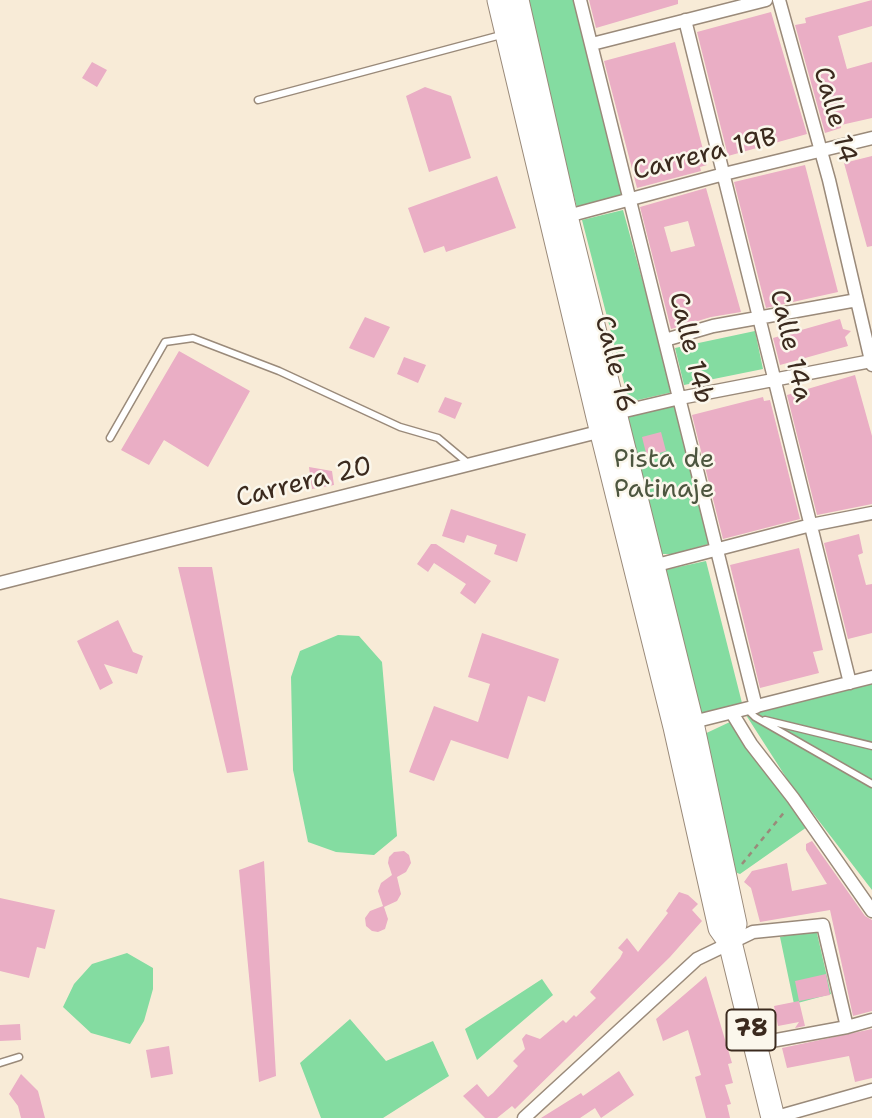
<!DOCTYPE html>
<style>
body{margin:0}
canvas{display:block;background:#f8ebd7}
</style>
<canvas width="872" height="1118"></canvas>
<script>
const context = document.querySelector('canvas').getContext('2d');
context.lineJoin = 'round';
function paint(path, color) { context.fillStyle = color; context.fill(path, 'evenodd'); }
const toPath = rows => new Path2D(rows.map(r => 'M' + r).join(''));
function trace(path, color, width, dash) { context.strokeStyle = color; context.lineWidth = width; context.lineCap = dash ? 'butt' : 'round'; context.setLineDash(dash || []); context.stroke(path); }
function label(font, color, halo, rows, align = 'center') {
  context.font = font + ' "Shantell Sans",sans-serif'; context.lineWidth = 5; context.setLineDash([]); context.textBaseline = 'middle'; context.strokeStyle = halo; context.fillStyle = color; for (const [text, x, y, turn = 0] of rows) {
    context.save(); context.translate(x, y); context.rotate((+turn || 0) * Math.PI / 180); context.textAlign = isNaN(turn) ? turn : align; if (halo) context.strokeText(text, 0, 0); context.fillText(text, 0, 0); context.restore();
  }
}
paint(toPath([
 [525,0,575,0,623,194,577,208],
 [623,210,673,392,629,402,582,220],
 [755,331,763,369,684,385,675,348],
 [679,403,712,543,673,554,652,554,619,418],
 [706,561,742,703,698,717,660,571],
 [338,635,359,636,382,662,397,836,374,855,336,852,308,842,293,770,291,677,300,651],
 [872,683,872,890,789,782,746,715],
 [732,721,749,749,807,827,740,874,729,870,698,737],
 [816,929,831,994,794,1004,780,937],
 [127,953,153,968,153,989,144,1021,130,1044,91,1033,63,1007,74,984,92,964],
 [542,979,553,995,477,1060,465,1029],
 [350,1019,386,1061,433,1041,449,1076,383,1118,321,1118,300,1063]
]), '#84dca1');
paint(toPath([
 [589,0,678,0,678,4,596,28],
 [872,0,872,26,838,36,847,69,872,62,872,118,841,125,841,128,825,133,795,25,806,23,805,18],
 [771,12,807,134,728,156,697,32],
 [675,42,707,165,700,167,701,171,637,188,604,61],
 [92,62,107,70,97,87,82,78],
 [425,87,451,96,471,158,429,172,406,96],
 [872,156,872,246,867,247,844,163],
 [805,165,838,292,766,308,734,182],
 [497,176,516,228,446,252,444,246,424,253,408,208],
 [706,188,741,312,711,317,671,329,640,207],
 [688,221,695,246,671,252,664,227],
 [365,317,390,327,374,358,349,348],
 [840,319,843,329,851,331,845,337,848,346,780,365,773,338],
 [179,351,250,391,208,467,164,440,149,465,121,450],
 [404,357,426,365,418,383,397,374],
 [855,375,872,436,872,504,817,515,787,395],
 [445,397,462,403,455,419,438,412],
 [763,397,764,401,770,400,800,519,723,539,692,415],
 [661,432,666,451,647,457,642,437],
 [309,467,332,471,334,485,312,489],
 [451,509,526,534,517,562,494,554,497,545,467,535,464,543,442,536],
 [859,534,863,553,858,555,866,585,872,584,872,633,848,639,824,543],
 [431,544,436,544,491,581,475,604,460,593,466,584,434,563,428,572,417,564],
 [799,548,823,650,813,652,819,673,760,688,730,565],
 [178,567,212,567,248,770,227,773],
 [118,620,133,652,143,656,137,674,104,664,113,683,100,690,77,641],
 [482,633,559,659,545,702,528,696,508,759,451,740,434,781,409,772,434,706,478,722,490,684,468,677],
 [812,841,865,916,872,920,872,1011,853,1016,830,910,760,922,751,888,744,882,752,871,787,863,792,891,827,884,806,850,806,844],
 [404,851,409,855,411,863,406,872,397,877,401,894,397,901,384,907,388,919,385,929,378,932,372,931,366,926,365,918,370,911,383,906,378,891,381,883,392,875,388,863,389,857,394,852],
 [264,861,276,1076,259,1082,239,870],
 [679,892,688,895,698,904,692,910,702,921,670,957,515,1109,512,1106,497,1118,485,1118,463,1096,477,1084,488,1097,493,1093,518,1066,513,1061,525,1049,522,1039,526,1034,540,1039,563,1020,566,1023,574,1015,576,1017,596,998,590,992,620,958,623,952,618,948,627,938,638,952,668,913,666,911],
 [0,898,55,910,45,949,37,947,29,978,0,971],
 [826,974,830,995,799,1001,795,981],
 [706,976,732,1063,728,1064,733,1083,725,1085,731,1104,727,1105,730,1118,706,1118,695,1077,701,1075,688,1030,663,1041,656,1019],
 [799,1001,805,1026,795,1028,799,1022,778,1026,774,1006],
 [20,1024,21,1040,0,1041,0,1025],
 [872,1029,872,1078,855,1082,849,1056,787,1068,782,1048],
 [169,1046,173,1074,151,1078,146,1050],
 [619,1071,634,1095,601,1118,595,1108,580,1118,541,1118,581,1093,583,1096],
 [21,1074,38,1091,45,1118,21,1118,18,1106,9,1094]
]), '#eaaec5');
const lane = toPath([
 [258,100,501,35],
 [110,438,165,342,193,338,279,371,400,427,438,438,469,464],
 [748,710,755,717,872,784],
 [765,720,872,746],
 [0,1063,19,1057]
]);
const street = toPath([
 [580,0,756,707],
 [779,0,829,180,872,365],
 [685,20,850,683],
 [592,44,766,0],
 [564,217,724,174,872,138],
 [665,340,713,326,857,300],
 [612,414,680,398,871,361],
 [653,566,811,525,872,513],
 [0,583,606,430],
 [732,713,751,744,793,798,872,911],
 [689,723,872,677],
 [755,1044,847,1027,872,1020],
 [524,1118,697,959,753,932,823,925,847,1027],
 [773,1118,872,1090]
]);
const highway = toPath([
 [499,0,598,417,675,727,720,928,730,942,773,1118],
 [517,0,566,216,692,723,735,924,730,942]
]);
trace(lane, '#9a8a7a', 9);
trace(street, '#9a8a7a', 15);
trace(highway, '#9a8a7a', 25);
trace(toPath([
 [742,864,786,810]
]), '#9a8a7a', 2.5, [5, 5]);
trace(lane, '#fff', 6);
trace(street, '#fff', 12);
trace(highway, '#fff', 23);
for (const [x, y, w] of [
 [751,1030,49]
]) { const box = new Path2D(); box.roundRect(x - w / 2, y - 20.5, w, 41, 5); context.fillStyle = '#fbf7ec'; context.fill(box); trace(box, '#3b2a1e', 2); }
label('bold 24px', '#3b2a1e', null, [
 ["78",751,1030]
]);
label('26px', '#3b2a1e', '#fbf7ec', [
 ["Calle 14",834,115,74],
 ["Carrera 19B",705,155,-14],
 ["Calle 14a",790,346,77],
 ["Calle 14b",690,348,76],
 ["Calle 16",614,364,76],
 ["Carrera 20",304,483,-14]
]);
label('26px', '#4d563f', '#fbf7ec', [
 ["Pista de",664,460],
 ["Patinaje",664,490]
]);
</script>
